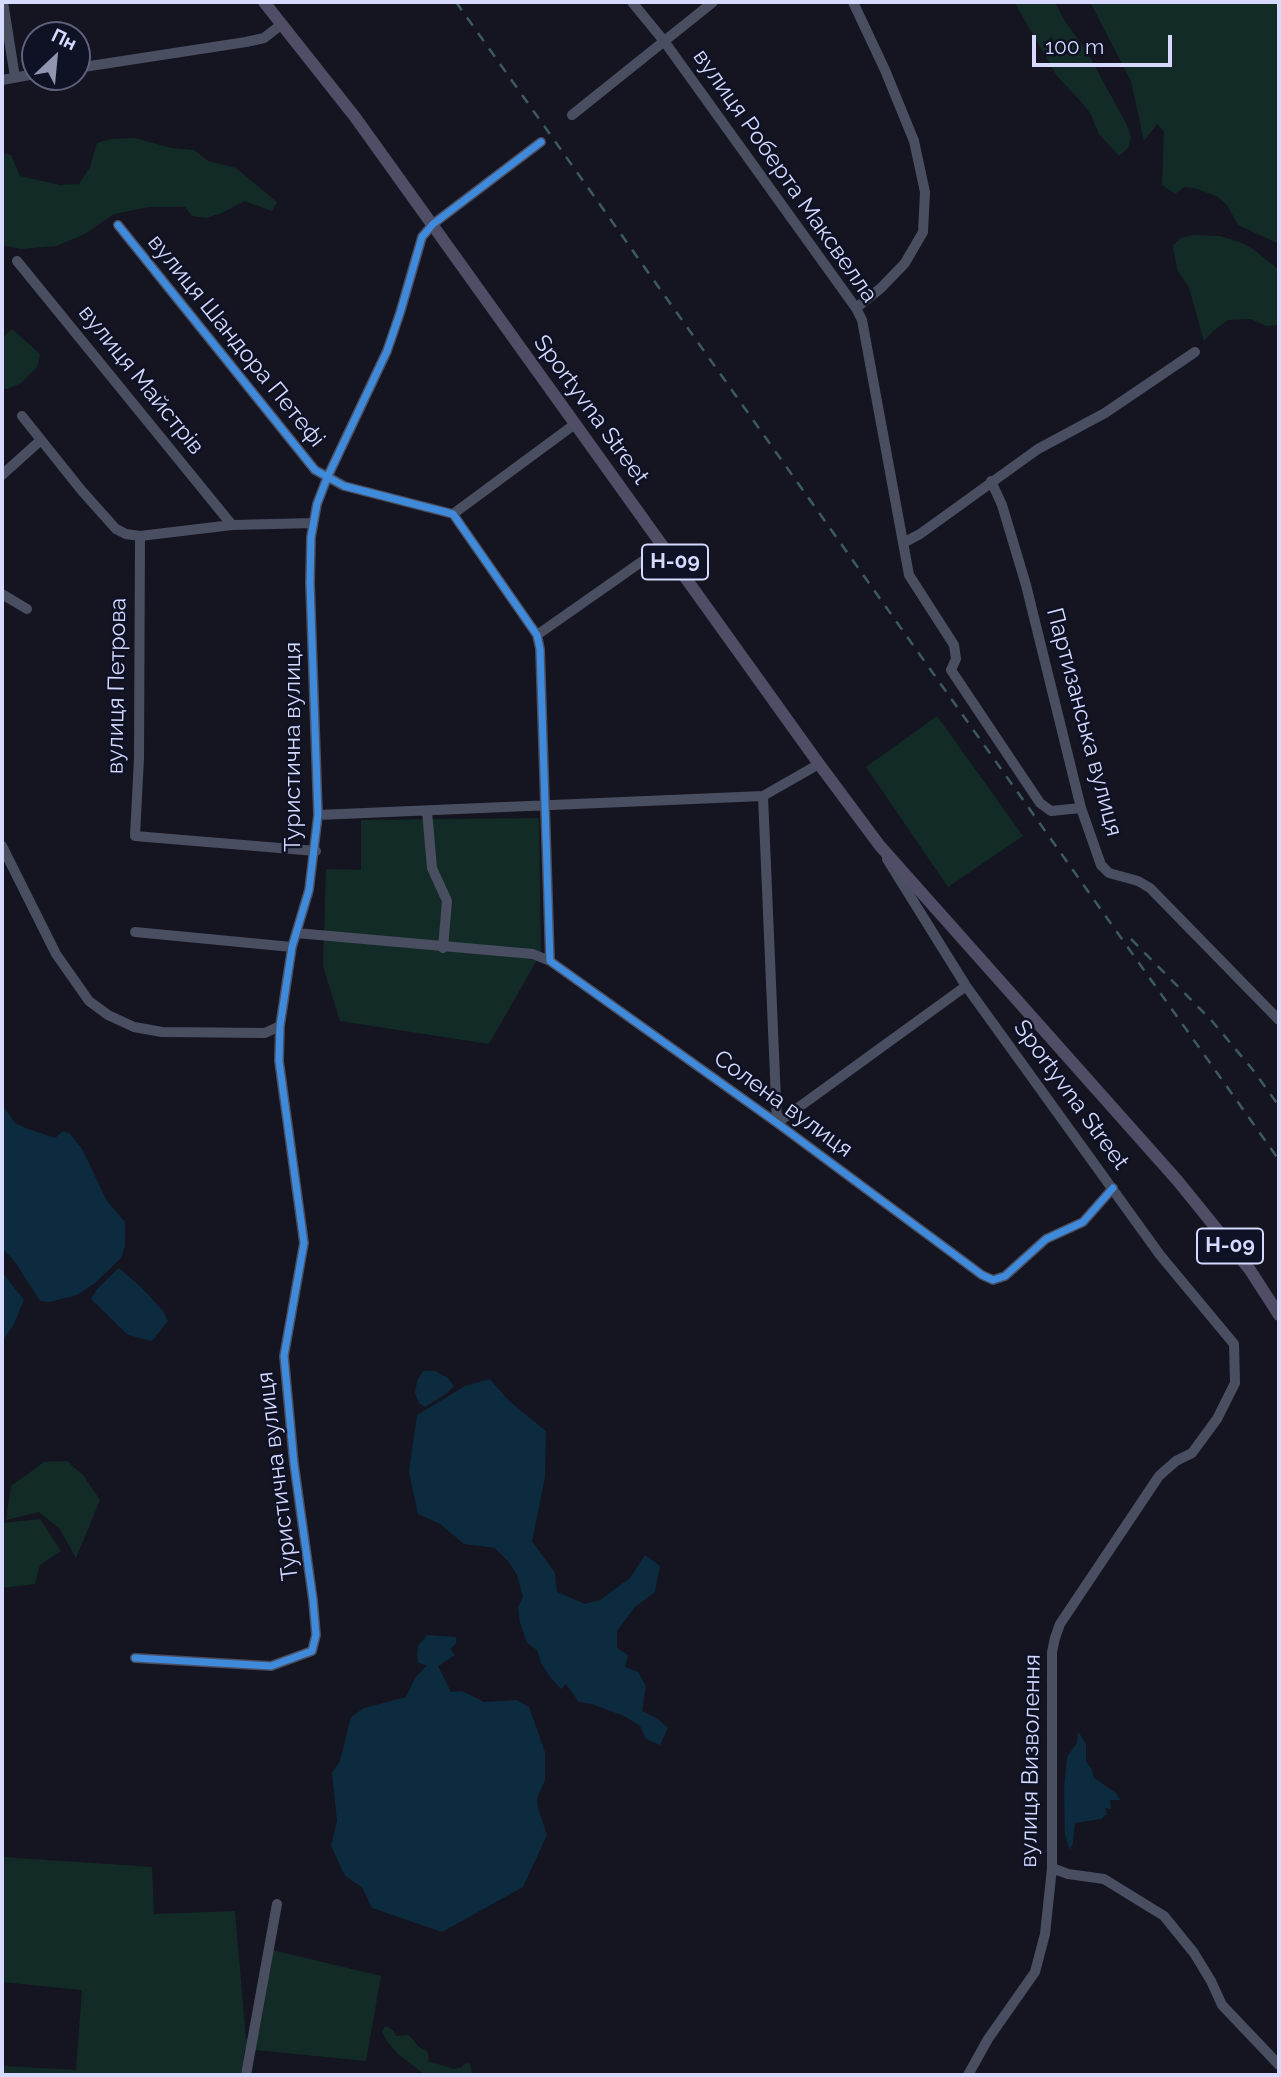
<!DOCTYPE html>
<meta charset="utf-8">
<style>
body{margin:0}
#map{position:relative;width:1281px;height:2077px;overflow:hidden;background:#141520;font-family:Raleway,sans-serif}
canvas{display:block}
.frame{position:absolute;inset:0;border:4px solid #d5dafe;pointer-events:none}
.north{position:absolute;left:21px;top:21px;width:70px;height:70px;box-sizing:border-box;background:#0f1125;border:2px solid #5e617c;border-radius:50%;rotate:26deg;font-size:19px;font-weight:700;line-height:28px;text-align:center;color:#d5dafe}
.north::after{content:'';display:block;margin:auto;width:24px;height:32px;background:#9195b0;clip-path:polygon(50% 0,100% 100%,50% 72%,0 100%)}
.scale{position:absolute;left:1032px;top:35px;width:140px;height:32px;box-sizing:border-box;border:4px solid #d5dafe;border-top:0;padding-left:9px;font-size:21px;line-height:24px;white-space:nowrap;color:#d5dafe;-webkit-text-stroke:5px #0f1125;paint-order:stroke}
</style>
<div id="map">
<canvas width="1281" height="2077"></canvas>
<div class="frame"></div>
<div class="north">Пн</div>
<div class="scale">100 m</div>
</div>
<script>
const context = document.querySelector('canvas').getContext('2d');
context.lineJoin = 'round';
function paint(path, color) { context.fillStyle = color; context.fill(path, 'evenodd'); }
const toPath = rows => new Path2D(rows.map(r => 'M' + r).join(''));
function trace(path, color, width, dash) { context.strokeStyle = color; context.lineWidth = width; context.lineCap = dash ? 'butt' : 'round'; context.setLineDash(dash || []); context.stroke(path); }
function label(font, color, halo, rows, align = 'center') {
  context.font = font + ' Raleway,sans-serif'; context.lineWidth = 5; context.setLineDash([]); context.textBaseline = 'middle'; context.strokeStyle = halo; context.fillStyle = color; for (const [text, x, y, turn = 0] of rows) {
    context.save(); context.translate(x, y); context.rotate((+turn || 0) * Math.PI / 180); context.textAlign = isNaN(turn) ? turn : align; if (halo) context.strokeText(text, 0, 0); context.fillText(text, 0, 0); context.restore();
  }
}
paint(toPath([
 [1014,2,1055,2,1064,20,1086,50,1127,125,1131,137,1128,148,1119,156,1099,134,1090,113,1083,104,1057,76],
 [1090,2,1279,2,1279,244,1238,225,1227,205,1218,197,1195,188,1185,187,1175,194,1162,185,1164,132,1157,124,1144,141,1131,81],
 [135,138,171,148,194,150,208,161,236,168,277,202,272,211,244,201,222,213,206,218,192,216,185,207,149,207,114,214,85,234,56,246,21,249,2,245,2,153,11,155,20,176,60,185,79,184,90,167,97,143,111,139],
 [1192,235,1220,236,1242,243,1253,249,1279,270,1279,325,1266,326,1251,319,1228,320,1212,332,1204,341,1189,288,1177,269,1173,246,1181,238],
 [12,329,40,354,37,367,21,383,7,389,2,388,2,338],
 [937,716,1023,836,948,887,866,767],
 [539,818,541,953,489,1044,340,1021,323,966,326,869,361,870,361,820],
 [67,1461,83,1475,100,1500,76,1558,59,1528,39,1512,6,1520,11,1486,44,1462],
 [40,1519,61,1551,40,1565,35,1584,2,1588,2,1523],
 [2,1857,152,1867,154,1914,235,1911,246,2039,256,2039,272,1950,381,1976,366,2061,245,2049,241,2075,2,2075,2,2066,76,2070,82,1990,2,1982],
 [385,2026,393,2030,396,2036,409,2035,419,2047,427,2051,429,2056,428,2061,454,2069,462,2067,466,2063,470,2064,472,2074,425,2075,397,2053,387,2041,382,2032]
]), '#132b26');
paint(toPath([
 [2,1104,15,1123,28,1129,55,1138,63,1131,70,1134,82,1149,107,1201,125,1222,125,1246,121,1258,95,1283,77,1295,50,1302,40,1301,15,1262,2,1248],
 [119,1268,142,1288,163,1311,168,1321,152,1341,128,1335,91,1299,97,1289],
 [2,1272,24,1300,14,1324,2,1342],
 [423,1371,435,1371,448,1378,454,1386,447,1393,425,1407,419,1403,415,1393,417,1381],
 [490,1379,509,1401,546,1431,545,1477,532,1541,555,1573,557,1592,585,1604,600,1600,630,1578,645,1555,660,1566,655,1592,635,1607,617,1631,617,1648,628,1655,625,1667,638,1672,646,1686,642,1711,658,1719,668,1728,660,1745,646,1739,640,1726,624,1716,592,1704,579,1702,566,1684,561,1689,551,1678,541,1663,537,1650,527,1643,520,1623,518,1607,523,1597,517,1575,508,1561,495,1548,464,1544,440,1524,418,1514,409,1472,417,1415,465,1386],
 [427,1635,456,1637,456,1644,450,1649,455,1655,438,1666,451,1692,462,1691,484,1702,517,1700,529,1707,545,1752,545,1780,537,1798,538,1808,547,1835,523,1887,442,1932,372,1908,362,1887,345,1876,331,1846,337,1821,332,1773,340,1761,351,1717,364,1708,406,1697,415,1678,427,1665,418,1663,417,1655,418,1646],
 [1078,1731,1086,1744,1086,1762,1091,1768,1094,1778,1116,1793,1120,1800,1110,1800,1111,1809,1105,1808,1107,1814,1101,1819,1075,1823,1073,1843,1070,1850,1065,1835,1064,1789,1067,1757,1077,1743]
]), '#0c2b3f');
trace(toPath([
 [3,2,15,77],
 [632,2,664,41,856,308,862,320,909,575,954,645,956,659,951,670,1040,803,1051,811,1081,808],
 [853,2,885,70,914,141,925,192,923,232,905,263,881,288,856,308],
 [77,68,246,42,264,38,282,24],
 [2,80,35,74],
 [572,115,713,2],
 [118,225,315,470,344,486,453,514,537,635,540,649,550,961,777,1123,982,1275,993,1280,1005,1276,1046,1239,1083,1222,1113,1188],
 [17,261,232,525],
 [22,416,82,491,116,529,126,534,140,536,232,525,313,523],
 [2,475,41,440],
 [991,481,1002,505,1026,585,1081,808,1101,865,1109,873,1138,881,1150,888,1279,1020],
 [453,514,575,424],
 [140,536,139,758,135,836,316,851],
 [903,543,920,534,1038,449,1105,413,1195,352],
 [2,594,27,609],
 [537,635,664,546],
 [763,796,777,1123],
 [427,811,432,868,447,901,443,948],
 [318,815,763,796,819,764],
 [2,846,56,954,89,1001,108,1015,134,1027,162,1032,265,1033,280,1026],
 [887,859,966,986,1160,1255,1234,1344,1235,1383,1217,1419,1192,1453,1176,1461,1159,1476,1060,1624,1055,1638,1052,1652,1052,1868,1045,1934,1035,1972,988,2039,968,2075],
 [135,932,292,947],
 [296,933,533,954,550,961],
 [777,1123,966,986],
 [135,1658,271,1666,312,1651,316,1635,313,1600,294,1464,284,1356,304,1243,279,1061,280,1026,292,947,309,890,318,815,310,583,311,537,317,504,327,478,387,351,400,313,422,237,433,224,541,142],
 [1052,1868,1068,1874,1104,1879,1164,1916,1194,1953,1211,1981,1222,2005,1279,2065],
 [246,2075,277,1904]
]), '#4a4e61', 10);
trace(toPath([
 [264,2,355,117,819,764,880,846,1177,1180,1250,1270,1279,1315]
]), '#504e67', 12);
trace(toPath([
 [456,2,1279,1160],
 [1131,939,1212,1021,1253,1070,1279,1106]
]), '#3e5a61', 2.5, [10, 9]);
trace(toPath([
 [118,225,315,470,344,486,453,514,537,635,540,649,550,961,777,1123,982,1275,993,1280,1005,1276,1046,1239,1083,1222,1113,1188],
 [135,1658,271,1666,312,1651,316,1635,313,1600,294,1464,284,1356,304,1243,279,1061,280,1026,292,947,309,890,318,815,310,583,311,537,317,504,327,478,387,351,400,313,422,237,433,224,541,142]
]), '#408adc', 7);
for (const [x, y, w] of [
 [675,562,66],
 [1230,1246,66]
]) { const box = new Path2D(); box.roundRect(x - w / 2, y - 17.5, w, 35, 5); context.fillStyle = '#0f1125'; context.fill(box); trace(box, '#d5dafe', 2); }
label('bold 21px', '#d5dafe', null, [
 ["Н-09",675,562],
 ["Н-09",1230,1246]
]);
label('23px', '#d5dafe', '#0f1125', [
 ["вулиця Роберта Максвелла",785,176,55],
 ["вулиця Шандора Петефі",236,341,51],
 ["вулиця Майстрів",141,380,51],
 ["Sportyvna Street",591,410,54],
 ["вулиця Петрова",117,686,-89],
 ["Партизанська вулиця",1084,722,75],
 ["Туристична вулиця",293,747,-90],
 ["Sportyvna Street",1071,1095,54],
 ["Солена вулиця",783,1104,36],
 ["Туристична вулиця",278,1476,-97],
 ["вулиця Визволення",1031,1761,-89]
]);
</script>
